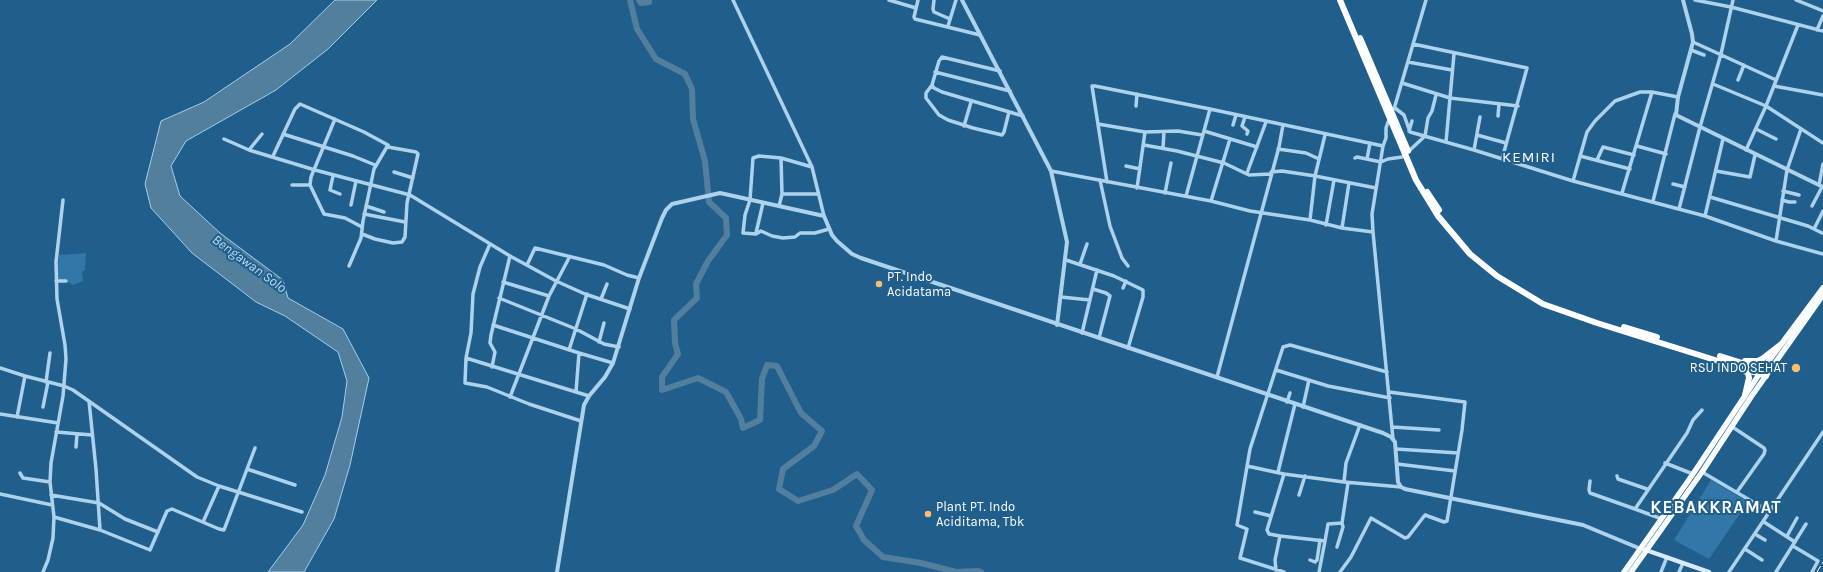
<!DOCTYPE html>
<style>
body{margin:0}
canvas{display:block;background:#205e8c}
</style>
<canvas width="1823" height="572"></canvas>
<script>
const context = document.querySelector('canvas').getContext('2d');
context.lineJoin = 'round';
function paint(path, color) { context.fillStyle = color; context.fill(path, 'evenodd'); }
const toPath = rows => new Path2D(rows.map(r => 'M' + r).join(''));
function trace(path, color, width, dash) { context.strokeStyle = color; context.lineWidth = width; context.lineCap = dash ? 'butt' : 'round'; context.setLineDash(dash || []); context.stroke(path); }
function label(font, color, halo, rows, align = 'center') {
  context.font = font + ' Karla,sans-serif'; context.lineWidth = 4; context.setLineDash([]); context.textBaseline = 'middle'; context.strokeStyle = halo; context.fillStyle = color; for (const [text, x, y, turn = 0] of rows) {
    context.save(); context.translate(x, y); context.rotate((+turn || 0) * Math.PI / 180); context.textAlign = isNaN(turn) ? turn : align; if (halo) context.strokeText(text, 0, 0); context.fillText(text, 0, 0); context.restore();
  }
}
paint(toPath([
 [86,253,85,270,82,272,83,281,73,285,66,281,57,280,59,255],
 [1711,480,1748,502,1709,559,1674,540]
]), '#3177a7');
const water = toPath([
 [335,0,377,0,328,49,276,90,186,141,171,166,180,196,220,233,283,280,288,298,343,329,369,378,350,465,334,519,304,572,268,572,303,525,325,475,342,417,347,381,338,352,285,316,256,302,192,253,151,208,145,184,161,121,204,102,290,44,335,0]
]);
paint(water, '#537f9e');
trace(water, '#a1cfed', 1);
trace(toPath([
 [630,0,637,29,656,59,685,74,692,89,693,119,705,161,709,202,726,218,727,235,708,261,696,284,697,298,674,320,675,343,678,354,662,377,662,390,698,378,726,392,741,419,743,428,760,420,762,379,767,365,777,366,801,413,822,431,814,446,783,469,779,489,798,501,833,490,857,474,872,490,856,526,864,540,883,557,921,563,956,572,978,571,981,572],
 [639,0,641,3,649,2,649,0]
]), '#537f9e', 6);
trace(toPath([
 [733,0,812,167,824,216],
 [889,0,916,8],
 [918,0,914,17,915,19,980,35],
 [934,0,933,9,934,12,950,19],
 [1695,0,1731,7,1823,31],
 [1796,0,1823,11],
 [948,26,956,0],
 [1817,30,1823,16],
 [1693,42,1776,80],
 [1413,44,1527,68,1502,159],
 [1691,50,1704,55],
 [1408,62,1452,70],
 [1000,71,942,57,939,61,932,85,934,88,942,92,1023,116],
 [935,72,1010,91],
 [1738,80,1744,65],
 [1402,83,1450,98,1518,106],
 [1713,84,1766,106,1823,143],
 [932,85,926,93,926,98,939,115,948,120,973,128,1002,135,1004,132,1009,112],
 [1774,86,1823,95],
 [1136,106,1137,94],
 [1395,108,1404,115,1410,132,1474,150,1573,181,1705,216,1776,241,1823,254],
 [1394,109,1426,0],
 [1498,116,1499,104],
 [1245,117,1242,126,1248,131,1247,134],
 [335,119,311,177,310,185,324,214,345,218,362,227],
 [1388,122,1386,128,1386,138,1383,146,1372,214,1373,232,1393,439],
 [1098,124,1145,132,1178,131,1202,135],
 [1233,125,1236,115],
 [964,126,971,102],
 [1756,129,1776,139],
 [1204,131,1257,147],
 [1409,131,1412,121],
 [283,134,353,156,375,165],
 [1477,135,1506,143],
 [224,139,249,150,315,170,410,195,510,256,556,281,585,294,630,309],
 [1446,142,1454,54],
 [1144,145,1177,151,1224,163,1249,175,1270,174],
 [1637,146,1666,154],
 [1163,148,1164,132],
 [1278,149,1306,153,1319,159],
 [249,150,262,134],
 [1410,150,1425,136,1428,118,1432,111,1436,95],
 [1474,150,1480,117],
 [1746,150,1766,106,1798,25],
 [273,156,295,109,300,104,364,132,388,145,374,169,363,221,361,238,349,266],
 [1580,156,1630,169],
 [1355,158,1357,157,1381,162,1388,159,1402,157],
 [1367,159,1370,143],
 [1597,160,1603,147,1634,155],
 [1126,166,1140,169],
 [812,167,781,158,759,156,753,158,750,200,745,215,743,233,756,234,761,231,772,236,783,238,795,237,800,233,815,233,829,229],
 [1051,171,1211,201,1250,211,1310,220,1342,228,1373,232],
 [1716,171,1750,177,1755,155],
 [394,172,413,178],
 [1271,172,1282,171,1315,176,1376,188],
 [1247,173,1266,122],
 [333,176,330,190,340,194],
 [1100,180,1110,226,1122,258,1128,266],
 [1573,181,1587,132,1595,121,1615,101,1640,92,1652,92,1678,97],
 [1107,182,1092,86,1095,86,1210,109,1383,146],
 [1673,184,1685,187],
 [292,185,310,185],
 [1819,185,1823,164],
 [1137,188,1145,132],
 [1783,191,1799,195],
 [1165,193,1171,163],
 [1622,193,1652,92],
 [782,194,817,194],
 [1186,196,1210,109],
 [1710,197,1808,226,1822,233],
 [1782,200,1789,202,1795,202],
 [1211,201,1230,139],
 [1653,201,1675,114],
 [351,205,356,181],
 [366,206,384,212],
 [779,206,782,194,781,158],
 [1812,206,1822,187],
 [1679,209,1700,127,1721,54,1733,0],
 [364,214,405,222],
 [1705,216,1723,139],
 [1310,220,1315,176,1325,135],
 [1326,225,1334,180],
 [1342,228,1349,183],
 [1814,229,1823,211],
 [756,233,763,203],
 [362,234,375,239,393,243,402,242,405,237,407,203,418,154,416,152,388,147],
 [1776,241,1787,170,1801,129],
 [490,244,480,267,473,294,471,333,466,358,465,383,487,387,529,404,581,421],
 [1066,260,1114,276,1143,290,1143,297,1128,348],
 [1080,264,1087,244],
 [527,265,535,248,604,265,627,275,639,278],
 [56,281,66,281],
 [503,282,549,296],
 [1123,288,1126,281],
 [1093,289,1106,293,1110,296,1099,338],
 [1061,297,1090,300],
 [499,298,576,329,604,344,619,347],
 [601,299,607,284],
 [493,325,579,353,613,363],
 [1082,333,1097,270],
 [599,342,604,323],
 [569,350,587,294],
 [466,358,589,396],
 [492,367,495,352,490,343,491,335,510,256],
 [0,368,25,376,64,386,73,390,197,477,219,486,302,512],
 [1276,370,1328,386,1390,398],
 [1217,377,1279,147,1283,125],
 [46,382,50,353],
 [576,392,579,353],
 [510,397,549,296,569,258],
 [89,401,96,469,100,530],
 [1287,402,1290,393],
 [43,407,48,382],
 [1303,407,1309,380],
 [0,414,58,423],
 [17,417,25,376],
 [1731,426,1764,448,1765,450,1764,454,1737,492],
 [1392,427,1439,430],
 [56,432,92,435],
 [76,447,77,434],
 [1396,449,1458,453],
 [1665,463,1693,474],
 [1397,464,1455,471],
 [1247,466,1284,474,1344,482,1401,487],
 [247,469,295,485],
 [1278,472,1295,404],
 [1702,472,1770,512],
 [20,473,23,478,50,482],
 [1284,474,1267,530,1269,534,1280,536,1325,541,1328,524,1342,523,1348,483],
 [1617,476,1618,479,1647,489],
 [1590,481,1589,490,1590,493,1635,509],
 [1344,482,1346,463,1360,425],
 [0,494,52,505],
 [51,495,99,503,125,519,158,532],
 [1299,495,1305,476],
 [1255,512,1271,516],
 [54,517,100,530,150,550,167,511,172,509,219,529,224,530,255,448],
 [1662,519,1635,509,1687,433,1693,420,1702,410],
 [203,522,219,486],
 [1764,522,1795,542],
 [1755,534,1765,540],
 [1787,536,1797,518],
 [1793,546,1818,561,1812,572],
 [1337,547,1343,527,1342,523],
 [1745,549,1762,560],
 [1310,560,1315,562,1317,560,1320,540],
 [1276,570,1275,560,1280,536],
 [43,572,48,560,53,538,54,517,50,482,51,463,63,396,66,359,65,345,57,299,56,262,63,200],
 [1284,572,1240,558,1247,529,1237,525,1250,449,1283,347,1290,345,1387,372],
 [1319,572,1325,541],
 [1340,572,1351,557,1371,518,1405,538,1408,537,1425,515,1444,522,1447,521,1462,430,1465,402,1389,392],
 [1661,572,1667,557],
 [1679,572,1683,563],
 [1729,572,1823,432],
 [1776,572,1806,524]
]), '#add2eb', 3.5);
trace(toPath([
 [962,0,1051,171,1067,242,1057,325],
 [1683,0,1692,34,1693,42,1678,97,1676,115,1823,187],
 [557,572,584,405,589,396,605,377,613,363,639,278,662,218,666,210,672,204,720,193,824,216,832,235,837,241,852,254,861,258,1383,433,1391,437,1395,442,1398,482,1401,487,1405,489,1583,525,1641,549]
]), '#add2eb', 4);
trace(toPath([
 [1643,549,1709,572]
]), '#d9ebf9', 4.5);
trace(toPath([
 [1624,572,1693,474,1762,370,1823,288],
 [1631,572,1702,472,1751,397,1823,295]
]), '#f8fcfe', 5.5);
trace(toPath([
 [1340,0,1416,180,1438,216,1470,254,1497,276,1543,304,1597,323,1766,376],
 [1360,38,1408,151],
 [1427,192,1439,210],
 [1624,327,1657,337],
 [1720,356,1761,369],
 [1745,361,1758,361,1762,359,1780,345],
 [1741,369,1748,373,1749,378,1745,395]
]), '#fff', 6);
trace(toPath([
 [1817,572,1823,562]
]), '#fff', 1, [7, 3]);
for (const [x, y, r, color] of [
 [879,284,4,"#f9bd6e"],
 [1796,368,5,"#f9bd6e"],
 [928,514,4,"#f9bd6e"]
]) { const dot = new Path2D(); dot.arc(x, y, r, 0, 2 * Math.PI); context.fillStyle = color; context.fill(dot); trace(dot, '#205e8c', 1.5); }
label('13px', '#fff', '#205e8c', [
 ["PT. Indo",887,277],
 ["Acidatama",887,292],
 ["RSU INDO SEHAT",1787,368,"right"],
 ["Plant PT. Indo",936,507],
 ["Aciditama, Tbk",936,522]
], 'left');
label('italic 14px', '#b9dcf3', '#205e8c', [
 ["Bengawan Solo",249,264,36]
]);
context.letterSpacing = '1px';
label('15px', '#fff', '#205e8c', [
 ["KEMIRI",1529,158]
]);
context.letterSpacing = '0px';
context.letterSpacing = '1px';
label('bold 17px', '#fff', '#205e8c', [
 ["KEBAKKRAMAT",1716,508]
]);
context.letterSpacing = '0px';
</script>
